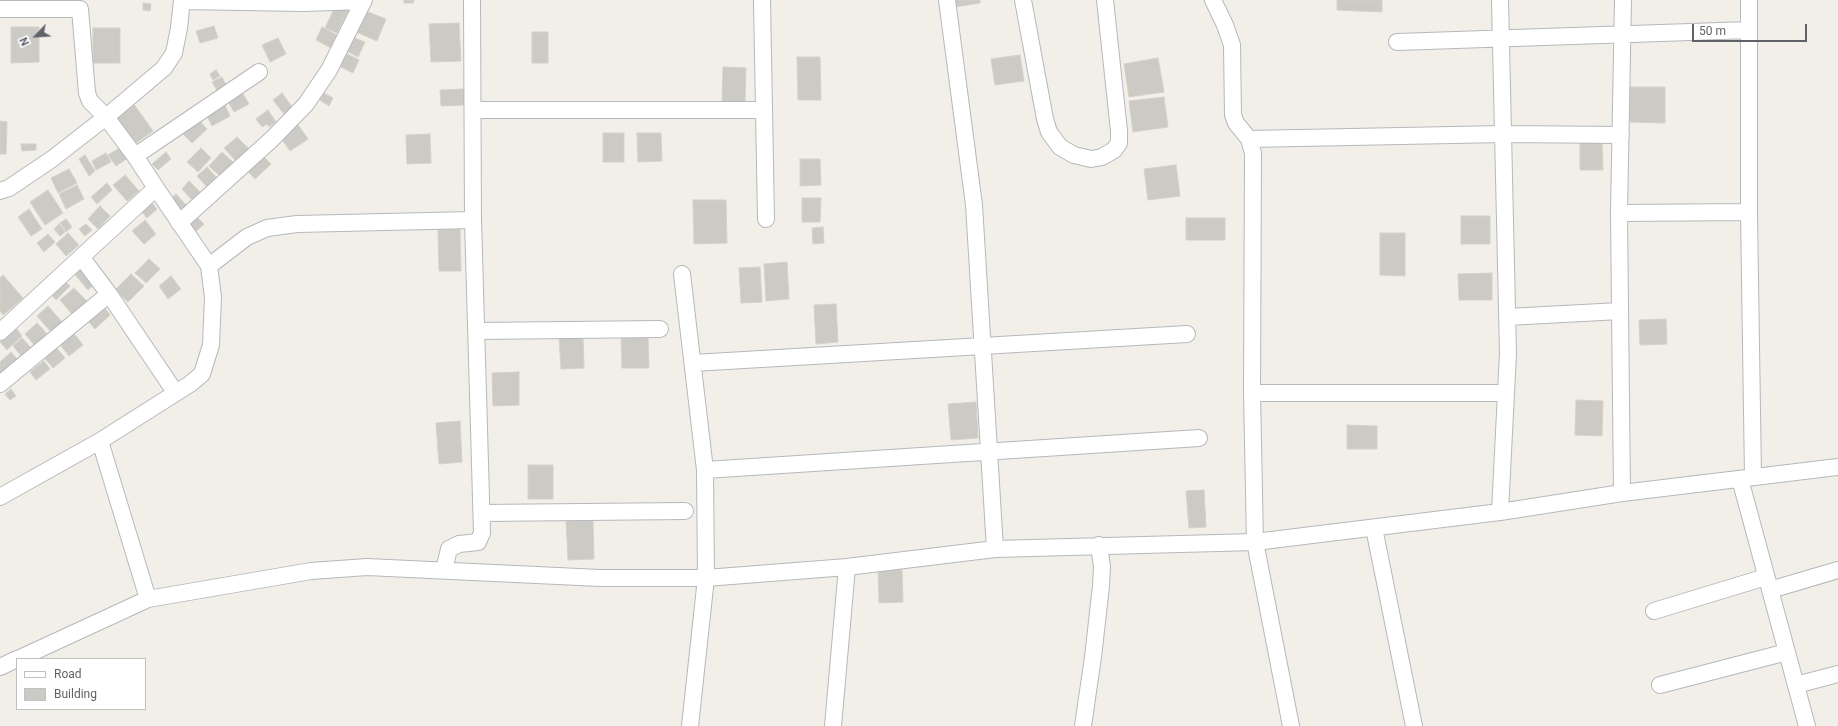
<!DOCTYPE html>
<style>
body{margin:0}
#map{position:relative;width:1838px;height:726px;overflow:hidden;background:#f1efe8;font-family:Roboto,sans-serif}
canvas{display:block}
.legend{position:absolute;left:16px;top:658px;width:130px;height:52px;box-sizing:border-box;background:#fff;border:1px solid #bfc1c3;margin:0;padding:5px 7px;list-style:none;font-size:12px;color:#5f6368}
.legend li{display:flex;align-items:center;gap:8px;height:20px}
.legend b{width:20px;border:1px solid #bfc1c3}
.north{position:absolute;left:16px;top:16px;width:40px;height:40px;-webkit-text-stroke:3px #fff;paint-order:stroke;rotate:245deg;font-size:11px;font-weight:700;line-height:16px;text-align:center;color:#5f6368}
.north::after{content:'';display:block;margin:auto;width:14px;height:18px;background:#5f6368;clip-path:polygon(50% 0,100% 100%,50% 72%,0 100%)}
.scale{position:absolute;left:1692px;top:24px;width:115px;height:18px;box-sizing:border-box;border:2px solid #5f6368;border-top:0;padding-left:5px;font-size:12px;line-height:14px;white-space:nowrap;color:#5f6368;-webkit-text-stroke:3px #fff;paint-order:stroke}
</style>
<div id="map">
<canvas width="1838" height="726"></canvas>
<ul class="legend">
<li><b style="height:5px;background:#fff"></b>Road</li>
<li><b style="height:11px;background:#cccac5"></b>Building</li>
</ul>
<div class="north">N</div>
<div class="scale">50 m</div>
</div>
<script>
const context = document.querySelector('canvas').getContext('2d');
context.lineJoin = 'round';
function paint(path, color) { context.fillStyle = color; context.fill(path, 'evenodd'); }
const toPath = rows => new Path2D(rows.map(r => 'M' + r).join(''));
function trace(path, color, width, dash) { context.strokeStyle = color; context.lineWidth = width; context.lineCap = dash ? 'butt' : 'round'; context.setLineDash(dash || []); context.stroke(path); }
const building = toPath([
 [404,0,414,0,413,3,404,3,404,0],
 [948,0,980,0,980,3,949,8,948,0],
 [1337,0,1382,0,1382,12,1337,10,1337,0],
 [143,3,151,4,150,11,143,10,143,3],
 [336,5,348,11,337,33,325,28,336,5],
 [363,10,386,19,377,41,354,31,363,10],
 [459,23,461,61,431,62,429,24,459,23],
 [214,26,218,38,200,43,196,31,214,26],
 [11,27,39,27,39,62,11,63,11,27],
 [322,27,337,35,331,48,316,40,322,27],
 [93,28,120,28,120,63,93,63,93,28],
 [532,32,548,32,548,63,532,63,532,32],
 [352,37,365,42,358,57,345,50,352,37],
 [278,38,286,54,270,62,262,45,278,38],
 [341,51,359,60,353,73,335,64,341,51],
 [1020,55,1024,81,995,85,991,59,1020,55],
 [797,57,820,57,821,100,798,100,797,57],
 [1158,58,1164,92,1129,97,1124,64,1158,58],
 [723,67,746,68,745,103,722,102,723,67],
 [216,70,220,76,213,80,210,74,216,70],
 [222,77,227,87,218,92,212,82,222,77],
 [1630,87,1665,87,1665,123,1630,122,1630,87],
 [240,89,249,104,234,112,226,98,240,89],
 [465,89,465,105,441,106,440,90,465,89],
 [282,93,293,108,284,114,273,100,282,93],
 [324,93,333,98,329,106,320,100,324,93],
 [1164,97,1168,127,1133,132,1129,101,1164,97],
 [133,103,153,131,133,145,113,117,133,103],
 [224,103,230,116,212,126,205,112,224,103],
 [268,110,276,122,269,127,267,124,262,127,256,119,268,110],
 [197,118,207,129,192,143,182,133,197,118],
 [0,121,7,122,6,154,0,154,0,121],
 [296,122,308,139,290,151,279,135,296,122],
 [603,133,624,133,624,162,603,162,603,133],
 [637,133,661,133,662,161,638,162,637,133],
 [430,134,431,163,407,164,406,135,430,134],
 [237,137,249,149,236,161,224,148,237,137],
 [1602,142,1603,170,1580,170,1580,143,1602,142],
 [21,144,36,144,36,150,22,151,21,144],
 [121,147,128,158,116,166,108,155,121,147],
 [201,148,211,158,198,172,187,162,201,148],
 [166,152,171,159,158,170,152,164,166,152],
 [222,152,234,163,221,177,209,166,222,152],
 [106,153,111,162,96,170,92,161,106,153],
 [85,155,95,171,89,176,79,159,85,155],
 [262,155,271,164,255,179,246,169,262,155],
 [800,159,820,159,821,185,800,186,800,159],
 [1176,165,1180,196,1148,200,1144,169,1176,165],
 [207,167,218,179,208,188,197,176,207,167],
 [69,169,77,183,58,193,51,178,69,169],
 [125,175,139,191,127,201,113,185,125,175],
 [189,181,201,193,193,201,182,189,189,181],
 [107,183,112,190,97,204,91,197,107,183],
 [77,185,84,199,66,209,59,194,77,185],
 [48,190,63,213,45,225,30,202,48,190],
 [176,194,186,205,177,213,167,202,176,194],
 [802,198,821,198,820,222,802,222,802,198],
 [693,200,726,200,727,243,694,244,693,200],
 [151,202,157,209,147,218,141,211,151,202],
 [100,206,110,216,98,229,88,219,100,206],
 [29,209,42,229,31,236,18,217,29,209],
 [196,216,204,224,191,236,184,228,196,216],
 [1461,216,1490,216,1490,244,1461,244,1461,216],
 [1186,218,1225,218,1225,240,1186,240,1186,218],
 [66,219,72,227,66,232,60,223,66,219],
 [145,220,156,234,144,244,132,231,145,220],
 [59,224,65,232,60,236,54,229,59,224],
 [86,224,92,230,85,236,79,229,86,224],
 [823,227,824,243,813,244,812,228,823,227],
 [460,229,461,271,439,271,438,230,460,229],
 [68,233,79,245,66,256,56,244,68,233],
 [1380,233,1405,233,1405,276,1380,275,1380,233],
 [48,234,55,242,44,252,37,243,48,234],
 [149,259,160,269,146,283,135,273,149,259],
 [787,262,789,299,766,301,764,264,787,262],
 [80,263,96,283,88,290,72,271,80,263],
 [760,267,762,302,741,303,739,268,760,267],
 [1492,273,1492,300,1459,300,1458,274,1492,273],
 [131,274,144,286,128,302,115,290,131,274],
 [3,275,23,298,3,315,0,311,0,278,3,275],
 [171,276,181,289,168,299,159,286,171,276],
 [62,278,70,286,56,300,48,291,62,278],
 [74,288,87,301,72,314,60,300,74,288],
 [836,304,838,342,816,344,814,305,836,304],
 [48,306,63,323,52,333,37,316,48,306],
 [104,307,110,315,95,329,88,321,104,307],
 [1666,319,1667,344,1640,345,1639,320,1666,319],
 [37,323,49,336,36,347,25,334,37,323],
 [16,328,22,336,7,350,0,342,16,328],
 [72,331,83,345,69,356,58,342,72,331],
 [583,336,584,368,561,369,559,337,583,336],
 [621,336,648,336,649,368,622,368,621,336],
 [22,338,33,350,23,358,13,346,22,338],
 [54,345,65,358,53,368,42,355,54,345],
 [11,352,19,361,0,378,0,362,11,352],
 [44,361,50,369,36,380,30,372,44,361],
 [519,372,519,405,493,406,492,373,519,372],
 [11,389,16,396,10,400,5,394,11,389],
 [1576,400,1603,401,1602,436,1575,435,1576,400],
 [976,402,978,438,951,440,948,404,976,402],
 [460,421,462,462,439,464,436,423,460,421],
 [1347,425,1377,426,1377,449,1347,449,1347,425],
 [528,465,553,465,553,499,528,499,528,465],
 [1204,490,1206,527,1189,528,1186,491,1204,490],
 [566,520,593,520,594,559,568,560,566,520],
 [878,570,902,570,903,602,879,603,878,570]
]);
paint(building, '#cccac5');
trace(building, '#d6d1c6', 1);
const minor = toPath([
 [762,0,766,219],
 [947,0,974,205,995,549],
 [1023,0,1045,119,1049,132,1060,147,1074,155,1091,159,1102,157,1114,150,1119,143,1119,131,1105,0],
 [1213,0,1225,25,1232,45,1233,115,1236,123,1249,139,1253,153,1252,393,1255,542,1291,726],
 [1500,0,1508,353,1500,512],
 [1749,0,1749,212,1753,477],
 [182,1,303,3,363,1],
 [0,9,80,9,87,93,90,101,106,117,164,68,174,53,179,28,182,0],
 [1397,42,1749,30],
 [473,110,764,110],
 [1249,139,1503,134,1621,135],
 [135,156,259,72],
 [0,191,9,188,52,159,106,117,135,156,156,188,0,332],
 [1619,213,1749,212],
 [179,223,272,139,306,104,329,70,364,0],
 [82,258,109,294],
 [209,266,247,237,267,228,297,224,473,220],
 [682,274,705,470,706,578,690,726],
 [1507,317,1620,311],
 [476,331,660,329],
 [693,363,1187,334],
 [0,384,109,294,175,392],
 [1252,393,1506,393],
 [100,441,190,384,202,374,211,345,213,297,209,266,156,188],
 [705,470,1199,438],
 [1740,479,1807,726],
 [1622,493,1619,213,1623,0],
 [0,497,100,441,148,599,18,659],
 [482,513,685,511],
 [1374,528,1414,726],
 [444,570,449,549,459,544,478,542,482,533,473,220,472,0],
 [1770,590,1838,570],
 [148,599,311,571,367,567,600,578,706,578,847,567,995,549,1255,542,1500,512,1622,493,1838,467],
 [1654,611,1766,577],
 [0,667,17,659],
 [1660,685,1787,652],
 [1796,685,1838,674],
 [833,726,847,567],
 [1083,726,1093,657,1101,586,1102,567,1099,545]
]);
trace(minor, '#b5b8bc', 18);
trace(minor, '#fff', 16);
</script>
